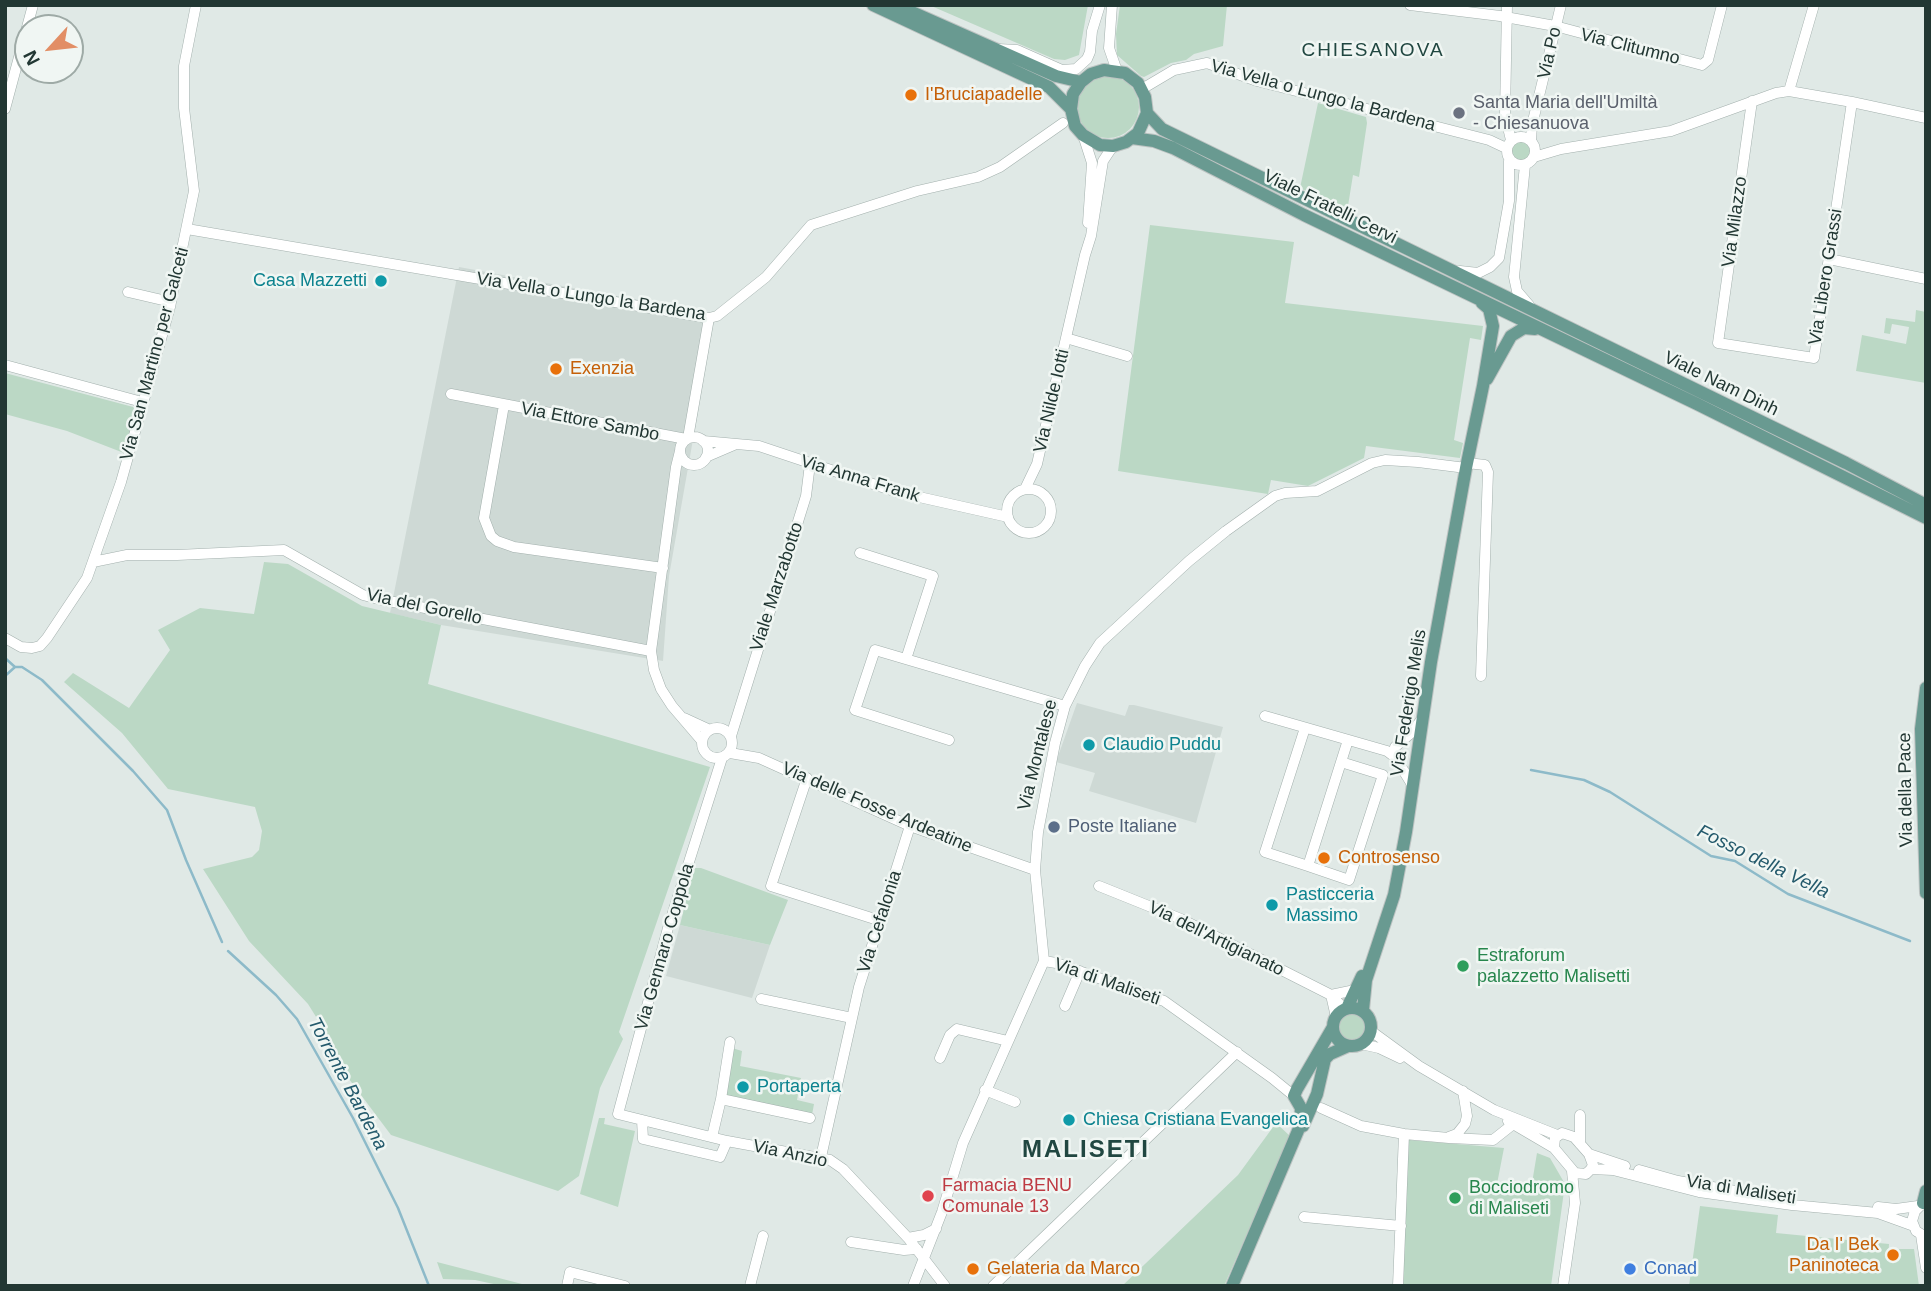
<!DOCTYPE html>
<meta charset="utf-8">
<style>
body{margin:0}
#map{position:relative;width:1931px;height:1291px;overflow:hidden;background:#e0e9e6;font-family:Helvetica,sans-serif}
canvas{display:block}
.frame{position:absolute;inset:0;border:7px solid #223733;pointer-events:none}
.north{position:absolute;left:14px;top:14px;width:70px;height:70px;box-sizing:border-box;background:#f0f6f3;border:2px solid #9eaaa6;border-radius:50%;rotate:243deg;font-size:19px;font-weight:700;line-height:28px;text-align:center;color:#223733}
.north::after{content:'';display:block;margin:auto;width:24px;height:32px;background:#e28e65;clip-path:polygon(50% 0,100% 100%,50% 72%,0 100%)}
</style>
<div id="map">
<canvas width="1931" height="1291"></canvas>
<div class="frame"></div>
<div class="north">N</div>
</div>
<script>
const context = document.querySelector('canvas').getContext('2d');
context.lineJoin = 'round';
function paint(path, color) { context.fillStyle = color; context.fill(path, 'evenodd'); }
const toPath = rows => new Path2D(rows.map(r => 'M' + r).join(''));
function trace(path, color, width, dash) { context.strokeStyle = color; context.lineWidth = width; context.lineCap = dash ? 'butt' : 'round'; context.setLineDash(dash || []); context.stroke(path); }
function label(font, color, halo, rows, align = 'center') {
  context.font = font + ' Helvetica,sans-serif'; context.lineWidth = 5; context.setLineDash([]); context.textBaseline = 'middle'; context.strokeStyle = halo; context.fillStyle = color; for (const [text, x, y, turn = 0] of rows) {
    context.save(); context.translate(x, y); context.rotate((+turn || 0) * Math.PI / 180); context.textAlign = isNaN(turn) ? turn : align; if (halo) context.strokeText(text, 0, 0); context.fillText(text, 0, 0); context.restore();
  }
}
paint(toPath([
 [459,267,715,314,669,576,663,661,441,625,390,613],
 [1077,703,1125,716,1129,705,1134,705,1223,727,1196,823,1089,791,1095,773,1056,762],
 [680,925,770,945,752,998,666,976]
]), '#ced9d5');
paint(toPath([
 [929,5,1088,5,1079,55,1065,60,1054,59],
 [1120,5,1227,5,1223,46,1194,54,1186,60,1171,63,1144,77,1141,76,1117,55,1116,34],
 '1077 107a31 31 0 1 1 62 0a31 31 0 1 1-62 0Z',
 [1318,103,1366,117,1367,123,1359,177,1353,175,1347,212,1300,188],
 '1511 151a10 10 0 1 1 20 0a10 10 0 1 1-20 0Z',
 [1150,225,1294,242,1285,303,1483,326,1481,340,1470,338,1454,440,1463,443,1460,458,1366,446,1364,458,1308,486,1271,480,1268,494,1118,471],
 [1916,310,1926,312,1926,383,1856,371,1862,335,1906,344,1909,327,1892,324,1890,334,1884,333,1886,318,1915,322],
 [5,373,137,408,124,453,67,431,5,414],
 [264,562,288,564,362,606,441,625,428,684,710,767,619,1032,623,1039,600,1088,579,1176,558,1191,391,1135,343,1071,318,1020,308,1004,249,941,203,869,252,857,259,850,262,831,255,807,168,789,122,733,64,682,73,673,129,708,170,650,158,630,200,608,254,614],
 [694,868,701,868,788,900,770,945,680,925],
 '1337 1026a14 14 0 1 1 28 0a14 14 0 1 1-28 0Z',
 [732,1048,742,1051,740,1066,801,1078,797,1100,814,1104,812,1115,724,1097],
 [599,1118,605,1118,604,1124,635,1131,618,1207,580,1194],
 [1276,1123,1290,1136,1224,1286,1122,1286,1238,1175],
 [1409,1140,1504,1148,1497,1184,1531,1189,1537,1153,1550,1158,1565,1184,1551,1286,1401,1286],
 [1700,1206,1778,1215,1776,1233,1889,1244,1888,1260,1898,1260,1899,1249,1914,1249,1919,1286,1689,1286],
 [437,1262,522,1284,532,1286,503,1286,475,1280,443,1279]
]), '#bbd8c5');
trace(toPath([
 [5,658,15,667,22,667,42,680,133,771,167,810,186,860,222,942],
 [5,676,15,667],
 [1531,770,1584,780,1610,792,1711,856,1735,861,1788,894,1910,941],
 [228,951,276,995,297,1019,353,1118,398,1208,429,1286]
]), '#8dbac9', 2.5);
const minor = toPath([
 [1112,5,1109,48,1117,71],
 [1410,5,1500,16,1555,26,1702,65,1708,60,1722,5],
 [1507,5,1505,115,1511,140],
 [998,49,1017,50,1062,70,1076,69,1087,59,1090,52,1092,31,1100,5],
 [1142,89,1174,70,1207,63,1257,81,1489,140,1506,148],
 [1789,91,1814,5],
 [1752,101,1718,343,1814,358,1852,102],
 [5,109,33,5],
 [1083,135,1092,163,1088,223],
 '1507 151a14 14 0 1 1 28 0a14 14 0 1 1-28 0Z',
 [1531,141,1532,125,1561,5],
 [1534,157,1561,149,1671,131,1776,93,1789,91,1852,102,1926,118],
 [1525,165,1514,277,1517,291,1529,305],
 [187,229,709,318,717,316,766,277,811,225,917,191,978,177,1000,167,1063,123],
 [1829,259,1926,279],
 [1460,271,1478,273,1490,267,1499,258,1509,201,1509,161],
 [128,292,171,302],
 [1066,338,1127,356],
 [5,365,142,402],
 [451,394,686,439],
 [504,405,484,518,491,536,497,541,514,547,663,568],
 '680 451a14 14 0 1 1 28 0a14 14 0 1 1-28 0Z',
 [688,438,709,318],
 [703,441,759,446,897,492,1008,517],
 [680,451,676,467,651,651,654,670,661,689,672,706,702,741],
 [706,457,734,445],
 [1467,463,1485,465,1488,472,1481,676],
 [1025,489,1037,464,1085,255,1091,236,1103,161,1113,146],
 '1007 511a22 22 0 1 1 44 0a22 22 0 1 1-44 0Z',
 [860,553,933,576,906,659],
 [93,562,127,555,177,555,284,550,363,595,378,599,651,651],
 [5,638,21,647,32,648,40,646,47,638,87,578,121,482,170,307,194,191,184,108,184,66,196,5],
 [1265,716,1387,751,1395,757,1413,786],
 [684,718,710,730],
 '702 743a15 15 0 1 1 30 0a15 15 0 1 1-30 0Z',
 [1305,728,1265,852,1308,866,1348,740],
 [731,736,806,496,810,464],
 [949,740,855,710,875,650,1065,706],
 [1395,747,1411,733,1422,719],
 [730,753,759,758,910,826,1035,870],
 [722,758,668,928,618,1114,727,1141,830,1160,843,1169,908,1238,945,1286],
 [807,778,771,886,881,921],
 [1308,866,1349,880,1383,775,1341,762],
 [1099,886,1181,919,1331,995,1344,1009],
 [1044,961,1056,963,1164,1001,1272,1078,1294,1096],
 [1331,995,1355,990],
 [1331,995,1336,1017],
 [761,999,852,1018],
 [1065,1006,1080,971],
 [1371,1031,1419,1066,1494,1110,1557,1135],
 [1361,1044,1379,1048,1400,1058],
 [940,1058,950,1035,957,1029,1008,1041],
 [985,1090,1015,1102],
 [721,1099,730,1042],
 [1321,1108,1361,1126,1404,1134,1449,1138,1493,1140,1512,1125],
 [642,1120,643,1139,720,1157,727,1141],
 [1508,1121,1554,1148],
 [712,1137,721,1099,810,1118],
 [1449,1137,1457,1134,1465,1124,1467,1116,1463,1091],
 [1580,1144,1580,1115],
 [1589,1154,1625,1166],
 [821,1157,859,987,910,826],
 [1591,1169,1593,1165,1589,1154,1574,1137,1562,1133,1555,1138,1554,1148,1575,1173,1586,1174,1591,1169,1613,1170,1699,1192,1792,1205,1878,1213,1914,1226],
 [1639,1170,1678,1181,1741,1192],
 [1922,1204,1915,1211,1912,1221,1916,1231,1926,1237],
 [1878,1207,1896,1209,1918,1206],
 [1304,1217,1401,1226],
 [1921,1235,1926,1268],
 [908,1238,924,1235,936,1229],
 [851,1242,904,1250,917,1249],
 [567,1286,570,1272,625,1286],
 [750,1286,763,1236],
 [913,1286,942,1212,963,1143,1044,961,1035,870,1038,832,1055,743,1065,706,1085,666,1100,643,1189,561,1226,531,1275,496,1285,493,1317,491,1372,463,1385,460,1418,462,1466,468],
 [993,1286,1237,1052],
 [1398,1286,1404,1134],
 [1563,1286,1575,1203,1572,1171]
]);
const major = toPath([
 [873,5,1049,87,1071,109],
 [896,5,1056,76,1081,82,1091,74,1104,70,1125,73,1138,83,1145,97,1147,113,1138,133,1126,142,1113,146,1100,145,1083,135,1075,126,1071,109,1073,94,1081,82],
 [1147,113,1162,129,1846,463,1926,505],
 [1132,138,1154,141,1173,148,1304,215,1697,404,1926,518],
 [1487,379,1511,336,1524,328,1535,329],
 [1926,688,1921,729,1926,893],
 '1333 1027a19 19 0 1 1 38 0a19 19 0 1 1-38 0Z',
 [1347,1008,1362,976],
 [1363,1010,1366,980,1394,895,1406,832,1431,662,1466,468,1483,386,1493,326,1489,309,1482,303],
 [1303,1126,1317,1094,1325,1059,1330,1054,1348,1046],
 [1923,1203,1926,1191],
 [1232,1286,1300,1126,1301,1108,1294,1096,1297,1089,1333,1027]
]);
trace(minor, '#a3b0ad', 11);
trace(major, '#bdc3c2', 14);
trace(minor, '#fff', 10);
trace(major, '#699a91', 12);
for (const [x, y, r, color] of [
 [911,95,7,"#e8710a"],
 [1459,113,7,"#6b7280"],
 [381,281,7,"#0f9aa8"],
 [556,369,7,"#e8710a"],
 [1089,745,7,"#0f9aa8"],
 [1054,827,7,"#5c6f8a"],
 [1324,858,7,"#e8710a"],
 [1272,905,7,"#0f9aa8"],
 [1463,966,7,"#2e9e5b"],
 [743,1087,7,"#0f9aa8"],
 [1069,1120,7,"#0f9aa8"],
 [928,1196,7,"#e0444e"],
 [1455,1198,7,"#2e9e5b"],
 [1893,1255,7,"#e8710a"],
 [973,1269,7,"#e8710a"],
 [1630,1269,7,"#3f7fe0"]
]) { const dot = new Path2D(); dot.arc(x, y, r, 0, 2 * Math.PI); context.fillStyle = color; context.fill(dot); trace(dot, '#f0f6f3', 2.5); }
label('18px', '#223733', '#f0f6f3', [
 ["Via Clitumno",1630,47,14],
 ["Via Po",1550,53,-77],
 ["Via Vella o Lungo la Bardena",1323,96,15],
 ["Viale Fratelli Cervi",1330,207,26],
 ["Via Milazzo",1735,222,-82],
 ["Via Libero Grassi",1826,277,-81],
 ["Via Vella o Lungo la Bardena",591,297,9],
 ["Via San Martino per Galceti",155,354,-75],
 ["Viale Nam Dinh",1721,384,26],
 ["Via Nilde Iotti",1052,401,-77],
 ["Via Ettore Sambo",590,422,11],
 ["Via Anna Frank",860,479,17],
 ["Viale Marzabotto",777,587,-72],
 ["Via del Gorello",424,607,12],
 ["Via Federigo Melis",1409,703,-81],
 ["Via Montalese",1038,755,-76],
 ["Via della Pace",1906,790,-91],
 ["Via delle Fosse Ardeatine",877,808,23],
 ["Via Cefalonia",880,922,-72],
 ["Via dell'Artigianato",1216,939,26],
 ["Via Gennaro Coppola",665,947,-74],
 ["Via di Maliseti",1107,982,19],
 ["Via Anzio",790,1154,12],
 ["Via di Maliseti",1741,1190,9]
]);
label('18px', '#c56008', '#f0f6f3', [
 ["I'Bruciapadelle",925,95],
 ["Exenzia",570,369],
 ["Controsenso",1338,858],
 ["Da I' Bek",1879,1245,"right"],
 ["Paninoteca",1879,1266,"right"],
 ["Gelateria da Marco",987,1269]
], 'left');
label('18px', '#5b616d', '#f0f6f3', [
 ["Santa Maria dell'Umiltà",1473,103],
 ["- Chiesanuova",1473,124]
], 'left');
label('18px', '#0d838f', '#f0f6f3', [
 ["Casa Mazzetti",367,281,"right"],
 ["Claudio Puddu",1103,745],
 ["Pasticceria",1286,895],
 ["Massimo",1286,916],
 ["Portaperta",757,1087],
 ["Chiesa Cristiana Evangelica",1083,1120]
], 'left');
label('18px', '#4e5e75', '#f0f6f3', [
 ["Poste Italiane",1068,827]
], 'left');
label('18px', '#27864d', '#f0f6f3', [
 ["Estraforum",1477,956],
 ["palazzetto Malisetti",1477,977],
 ["Bocciodromo",1469,1188],
 ["di Maliseti",1469,1209]
], 'left');
label('18px', '#be3a42', '#f0f6f3', [
 ["Farmacia BENU",942,1186],
 ["Comunale 13",942,1207]
], 'left');
label('18px', '#366cbe', '#f0f6f3', [
 ["Conad",1644,1269]
], 'left');
context.letterSpacing = '2px';
label('19px', '#214741', '#f0f6f3', [
 ["CHIESANOVA",1373,51]
]);
context.letterSpacing = '0px';
label('italic 19px', '#245a6c', '#f0f6f3', [
 ["Fosso della Vella",1763,862,26],
 ["Torrente Bardena",347,1084,62]
]);
context.letterSpacing = '2px';
label('bold 24px', '#214741', '#f0f6f3', [
 ["MALISETI",1086,1150]
]);
context.letterSpacing = '0px';
</script>
